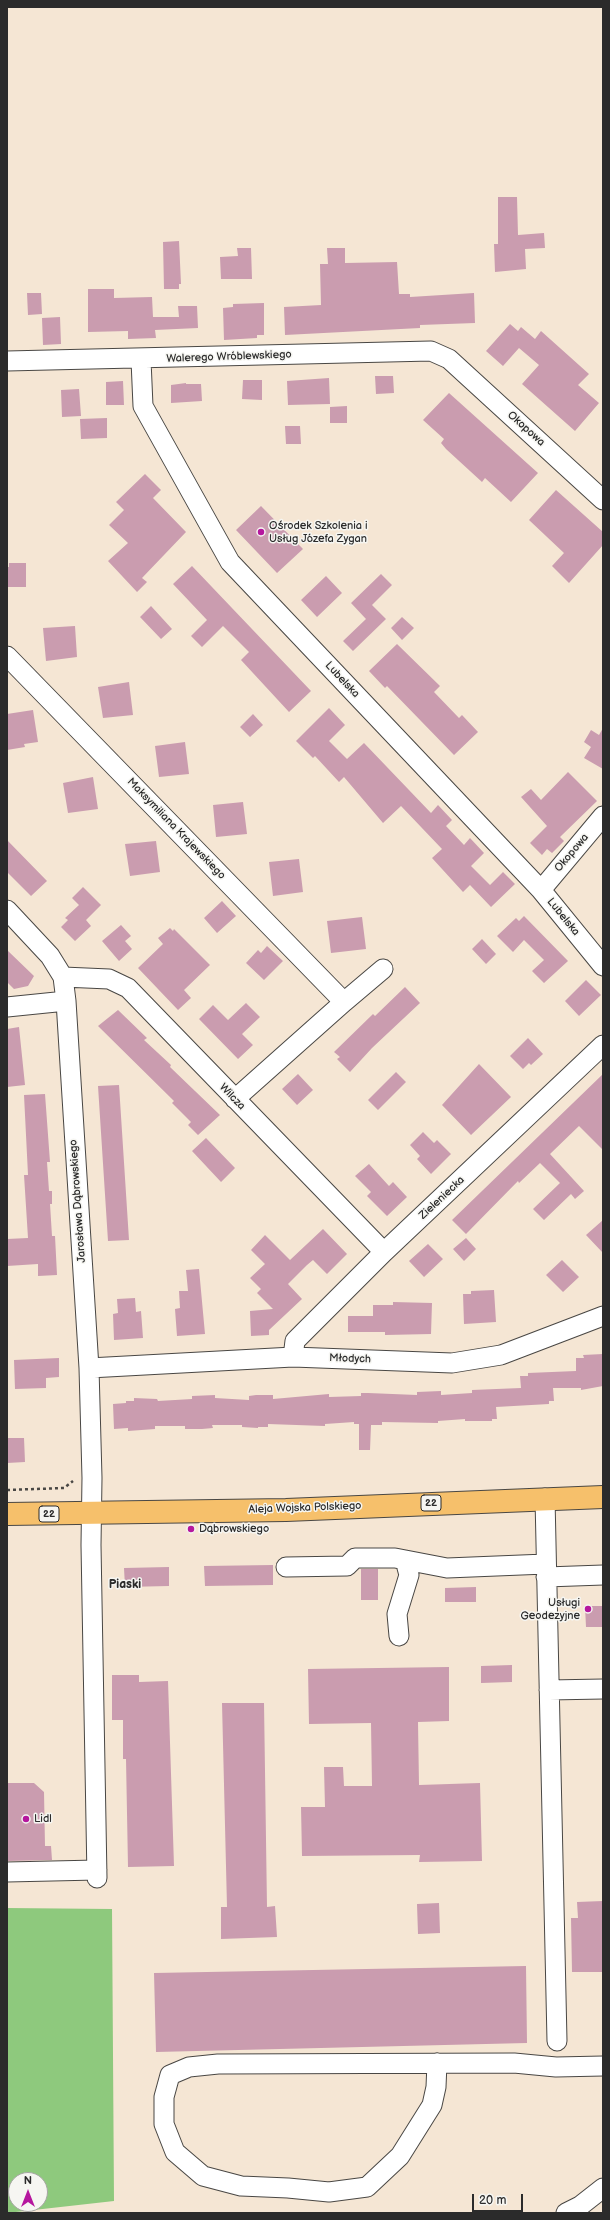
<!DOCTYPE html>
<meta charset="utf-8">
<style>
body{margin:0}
#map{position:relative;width:610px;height:2220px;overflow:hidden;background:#f5e6d4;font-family:"Balsamiq Sans",sans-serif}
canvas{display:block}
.frame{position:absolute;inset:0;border:8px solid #2b2b2b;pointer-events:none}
.north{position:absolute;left:8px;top:2172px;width:40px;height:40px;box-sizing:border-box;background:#f6f6f2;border:1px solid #a5a5a2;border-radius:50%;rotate:0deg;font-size:11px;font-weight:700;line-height:16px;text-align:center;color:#2b2b2b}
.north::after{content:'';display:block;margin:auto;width:14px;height:18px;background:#b5179e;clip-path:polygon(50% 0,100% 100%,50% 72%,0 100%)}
.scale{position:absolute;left:472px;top:2194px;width:51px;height:18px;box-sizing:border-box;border:2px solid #2b2b2b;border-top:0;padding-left:5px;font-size:12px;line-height:14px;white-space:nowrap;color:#2b2b2b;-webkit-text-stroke:3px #f6f6f2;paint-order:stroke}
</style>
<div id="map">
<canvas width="610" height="2220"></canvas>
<div class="frame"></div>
<div class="north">N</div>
<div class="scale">20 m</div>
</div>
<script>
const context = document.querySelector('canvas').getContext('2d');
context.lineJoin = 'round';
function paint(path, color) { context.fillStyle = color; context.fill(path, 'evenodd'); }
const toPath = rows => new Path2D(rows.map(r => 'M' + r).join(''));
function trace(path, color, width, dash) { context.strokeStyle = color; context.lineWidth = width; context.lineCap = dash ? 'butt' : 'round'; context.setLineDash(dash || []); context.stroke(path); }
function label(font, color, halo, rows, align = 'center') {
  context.font = font + ' "Balsamiq Sans",sans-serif'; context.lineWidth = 3; context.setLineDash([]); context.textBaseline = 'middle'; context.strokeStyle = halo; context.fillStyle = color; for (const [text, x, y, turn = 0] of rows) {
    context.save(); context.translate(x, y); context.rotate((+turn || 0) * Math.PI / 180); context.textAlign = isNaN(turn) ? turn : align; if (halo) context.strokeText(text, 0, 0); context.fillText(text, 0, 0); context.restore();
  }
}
paint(toPath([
 [7,1908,112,1909,114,2201,7,2213],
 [16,2180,40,2180,40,2204,16,2204]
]), '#8ec97d');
paint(toPath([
 [498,197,517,197,518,235,544,233,545,248,525,249,526,269,495,272,494,244,498,244],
 [179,241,181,284,179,284,179,289,164,289,163,242],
 [237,248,251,248,252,279,221,279,220,257,238,256],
 [327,248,345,248,345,263,397,262,399,294,410,294,410,297,474,293,475,323,420,325,420,328,285,335,284,307,321,305,320,264,328,264],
 [88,289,114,289,114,298,152,297,153,317,179,317,178,306,197,306,198,328,155,330,156,338,128,339,128,331,88,332],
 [27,293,41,293,42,314,28,315],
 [264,303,264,335,257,335,257,338,224,340,223,308,233,307,233,304],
 [60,317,61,344,43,345,42,318],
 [510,324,518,331,521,327,535,339,541,331,589,374,578,385,599,403,575,431,522,384,539,365,519,348,503,366,486,351],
 [375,376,393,376,394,393,376,394],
 [329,378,330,404,288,405,287,381],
 [243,380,262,380,262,400,242,399],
 [123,381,124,405,106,405,106,382],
 [186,383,186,384,201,384,202,401,171,403,171,385],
 [79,389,81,416,62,417,61,390],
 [449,393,538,473,511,502,485,478,482,482,446,449,441,443,444,439,423,420],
 [347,406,347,423,330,423,330,407],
 [107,418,107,438,81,439,80,419],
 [285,426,300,426,301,444,286,444],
 [145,474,161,490,153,498,186,532,142,578,147,582,137,592,108,561,128,543,109,525,124,510,116,502],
 [556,490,603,532,603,545,569,583,552,566,564,553,529,520],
 [261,506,303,549,277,573,236,530],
 [9,563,26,563,26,587,7,587,7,567,9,567],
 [192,566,311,691,289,712,241,660,249,652,223,626,202,647,191,636,207,620,173,584],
 [381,574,392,585,372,605,386,619,353,651,343,641,366,619,351,603],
 [326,576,342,593,317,617,301,600],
 [151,606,172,629,161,639,140,617],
 [402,617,414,628,402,640,391,628],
 [75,626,77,657,46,661,43,628],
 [397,644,440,686,434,692,459,718,462,715,478,732,454,755,387,686,385,688,369,671],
 [129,682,133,715,103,718,98,687],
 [329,708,345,725,329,741,347,759,364,743,431,813,438,805,452,820,446,826,464,845,470,838,484,853,471,866,490,885,503,872,515,884,491,907,470,885,463,892,432,858,442,849,401,806,383,823,344,777,339,782,315,756,313,758,296,741],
 [33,710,38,742,24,744,25,747,7,750,7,714],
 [253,714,263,725,250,737,240,727],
 [603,728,603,769,584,758,591,747,584,742,591,730,599,735],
 [185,742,189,774,159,777,155,746],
 [568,772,597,801,560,837,564,841,552,853,547,849,542,855,530,843,547,826,521,797,531,789,541,800],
 [93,777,98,809,68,813,63,783],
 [243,802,247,834,216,837,213,805],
 [7,840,47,881,31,896,7,872],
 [156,841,160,872,130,876,125,844],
 [299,859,303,892,273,896,269,862],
 [83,887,101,905,86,920,91,926,75,941,61,927,68,920,65,918,79,905,72,898],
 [222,901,236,916,217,933,204,918],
 [524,916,568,961,544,983,532,971,544,960,524,940,513,952,497,936,516,918,519,921],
 [362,917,366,949,331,953,327,921],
 [121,925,131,936,125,941,132,949,119,961,102,941],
 [170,928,173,931,174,929,210,965,184,990,191,998,178,1010,138,968,163,944,158,938],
 [482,939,496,954,486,964,472,949],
 [267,946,283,961,264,980,246,963,258,950,261,953],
 [7,950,34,976,28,986,14,989,7,982],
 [586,980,601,995,579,1016,565,1001],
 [405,987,420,1003,372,1048,350,1072,337,1059,340,1057,334,1052,373,1014,375,1016],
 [246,1003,260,1017,242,1034,253,1045,238,1059,199,1019,213,1005,228,1020],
 [118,1010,147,1038,144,1040,171,1065,170,1067,220,1115,198,1135,188,1125,191,1122,172,1103,174,1101,98,1026],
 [19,1027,25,1085,7,1087,7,1029],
 [528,1038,543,1054,531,1065,529,1063,523,1069,510,1056],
 [479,1064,511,1097,471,1135,442,1105],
 [396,1072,406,1082,378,1110,368,1100],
 [298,1074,313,1090,297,1105,282,1089],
 [603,1074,603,1150,579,1126,550,1154,584,1191,575,1199,571,1194,544,1220,533,1209,560,1183,540,1163,519,1183,518,1181,466,1234,452,1220],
 [119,1085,129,1240,108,1241,98,1086],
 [45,1094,50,1162,47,1162,49,1191,52,1191,52,1204,50,1204,52,1236,55,1236,57,1275,38,1276,38,1264,7,1266,7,1239,28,1238,24,1175,28,1175,24,1095],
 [423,1132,434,1143,437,1140,451,1154,431,1174,417,1159,420,1156,410,1145],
 [206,1138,235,1168,221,1182,192,1151],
 [369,1164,389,1186,393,1182,407,1197,387,1216,367,1196,371,1192,355,1176],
 [603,1220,603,1253,586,1235],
 [323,1229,347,1254,327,1274,313,1260,307,1265,288,1284,302,1299,269,1330,269,1335,251,1336,250,1311,273,1309,257,1293,261,1289,250,1278,265,1264,251,1250,265,1235,290,1260],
 [466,1238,476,1249,464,1261,453,1249],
 [428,1244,443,1259,424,1277,409,1261],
 [562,1260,579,1277,563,1292,546,1275],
 [199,1269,205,1334,177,1336,175,1309,180,1308,179,1291,188,1291,186,1270],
 [494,1290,496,1322,464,1324,463,1294,471,1294,471,1291],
 [135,1298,136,1312,141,1311,143,1338,114,1340,113,1314,118,1313,117,1299],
 [393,1302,432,1303,431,1334,385,1335,385,1332,348,1332,348,1316,373,1316,373,1305,393,1305],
 [603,1354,603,1386,581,1390,581,1388,553,1388,554,1401,549,1401,549,1404,496,1407,497,1419,492,1419,492,1421,465,1421,465,1419,438,1421,438,1423,382,1422,382,1425,371,1425,370,1450,359,1450,359,1424,354,1424,354,1422,325,1424,325,1426,268,1424,268,1427,258,1427,258,1428,242,1427,242,1425,212,1425,213,1428,202,1429,185,1429,185,1426,155,1426,155,1429,128,1431,128,1428,114,1429,113,1404,126,1403,126,1401,134,1401,134,1398,157,1399,158,1401,192,1399,192,1396,215,1395,215,1398,249,1400,249,1396,256,1395,273,1395,273,1399,329,1394,329,1397,361,1396,361,1393,368,1393,417,1395,417,1392,441,1391,441,1395,472,1393,472,1390,521,1388,520,1376,528,1376,528,1373,576,1371,576,1358,584,1358,583,1355],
 [59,1358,59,1377,46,1378,46,1388,15,1389,14,1360],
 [7,1438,24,1438,25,1462,7,1463],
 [273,1565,273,1585,205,1586,204,1566],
 [169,1567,169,1586,125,1587,124,1568],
 [361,1569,378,1569,378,1600,361,1600],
 [476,1587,476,1602,445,1602,445,1588],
 [585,1606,603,1606,603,1627,586,1627],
 [512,1665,512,1682,481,1683,481,1666],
 [449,1667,449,1721,418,1722,419,1785,480,1783,482,1861,419,1862,420,1855,302,1856,301,1807,325,1807,324,1767,343,1767,344,1786,372,1786,371,1723,309,1724,308,1669],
 [112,1675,139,1675,139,1682,168,1681,174,1866,128,1867,126,1759,123,1759,123,1720,112,1720],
 [222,1703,264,1703,267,1907,275,1906,277,1937,221,1939,221,1907,227,1907],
 [7,1783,34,1783,44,1792,45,1846,51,1846,52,1860,7,1861],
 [603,1901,603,1972,572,1972,571,1918,578,1918,577,1902],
 [439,1903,440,1933,418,1934,417,1904],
 [526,1966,527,2043,156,2052,154,1973]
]), '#ca9caf');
const minor = toPath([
 [141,360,143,406,230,562,541,890,603,966],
 [7,361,431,351,449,359,603,500],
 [7,656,344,1002,235,1099],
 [541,890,603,816],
 [7,910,50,956,63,977,66,1001,89,1368,92,1478,91,1545,97,1878],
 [63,977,109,979,128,988,384,1252],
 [344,1002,383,969],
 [7,1007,66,1001],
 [293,1357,295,1341,384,1252,603,1045],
 [89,1368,293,1357,452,1363,501,1355,603,1316],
 [545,1498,557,2041],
 [286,1567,347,1566,355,1558,395,1558,447,1568,546,1564],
 [546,1577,603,1575],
 [399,1636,397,1614,409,1575,405,1560],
 [549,1690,603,1689],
 [7,1872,97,1870],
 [437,2063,436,2087,432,2105,400,2156,367,2187,329,2192,288,2188,241,2186,203,2176,175,2152,164,2124,164,2097,170,2075,189,2067,218,2064,514,2063,556,2067,603,2066],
 [566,2213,580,2206,603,2188]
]);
const major = toPath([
 [7,1514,286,1510,603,1497]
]);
trace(minor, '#494744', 21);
trace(major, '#494744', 24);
trace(toPath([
 [7,1490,64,1488,73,1481]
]), '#494744', 2.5, [3, 3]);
trace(minor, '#fff', 19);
trace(major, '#f6c06b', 22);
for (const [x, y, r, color] of [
 [261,532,4,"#b5179e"],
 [191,1529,4,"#b5179e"],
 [588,1609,4,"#b5179e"],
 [26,1819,4,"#b5179e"]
]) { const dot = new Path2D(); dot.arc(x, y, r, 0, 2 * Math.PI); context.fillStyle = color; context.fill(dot); trace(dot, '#f6f6f2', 1.5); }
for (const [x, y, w] of [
 [431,1503,20],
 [49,1514,20]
]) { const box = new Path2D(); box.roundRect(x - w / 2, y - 8, w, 16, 3); context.fillStyle = '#f6f6f2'; context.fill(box); trace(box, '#2b2b2b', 1); }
label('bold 10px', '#2b2b2b', null, [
 ["22",431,1503],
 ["22",49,1514]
]);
label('11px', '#2b2b2b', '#f6f6f2', [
 ["Walerego Wróblewskiego",229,357,-2],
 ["Okopowa",526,429,42],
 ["Lubelska",342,680,47],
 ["Maksymiliana Krajewskiego",176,829,46],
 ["Okopowa",572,853,-50],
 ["Lubelska",563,917,51],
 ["Wilcza",232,1097,46],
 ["Zieleniecka",442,1198,-43],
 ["Jarosława Dąbrowskiego",78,1201,-94],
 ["Młodych",350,1359,2],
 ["Aleja Wojska Polskiego",305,1508,-2]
]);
label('11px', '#2b2b2b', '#f6f6f2', [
 ["Ośrodek Szkolenia i",269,526],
 ["Usług Józefa Zygan",269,539],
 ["Dąbrowskiego",199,1529],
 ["Usługi",580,1603,"right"],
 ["Geodezyjne",580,1616,"right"],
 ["Lidl",34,1819]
], 'left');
label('bold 12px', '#2b2b2b', '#f6f6f2', [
 ["Piaski",125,1585]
]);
</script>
